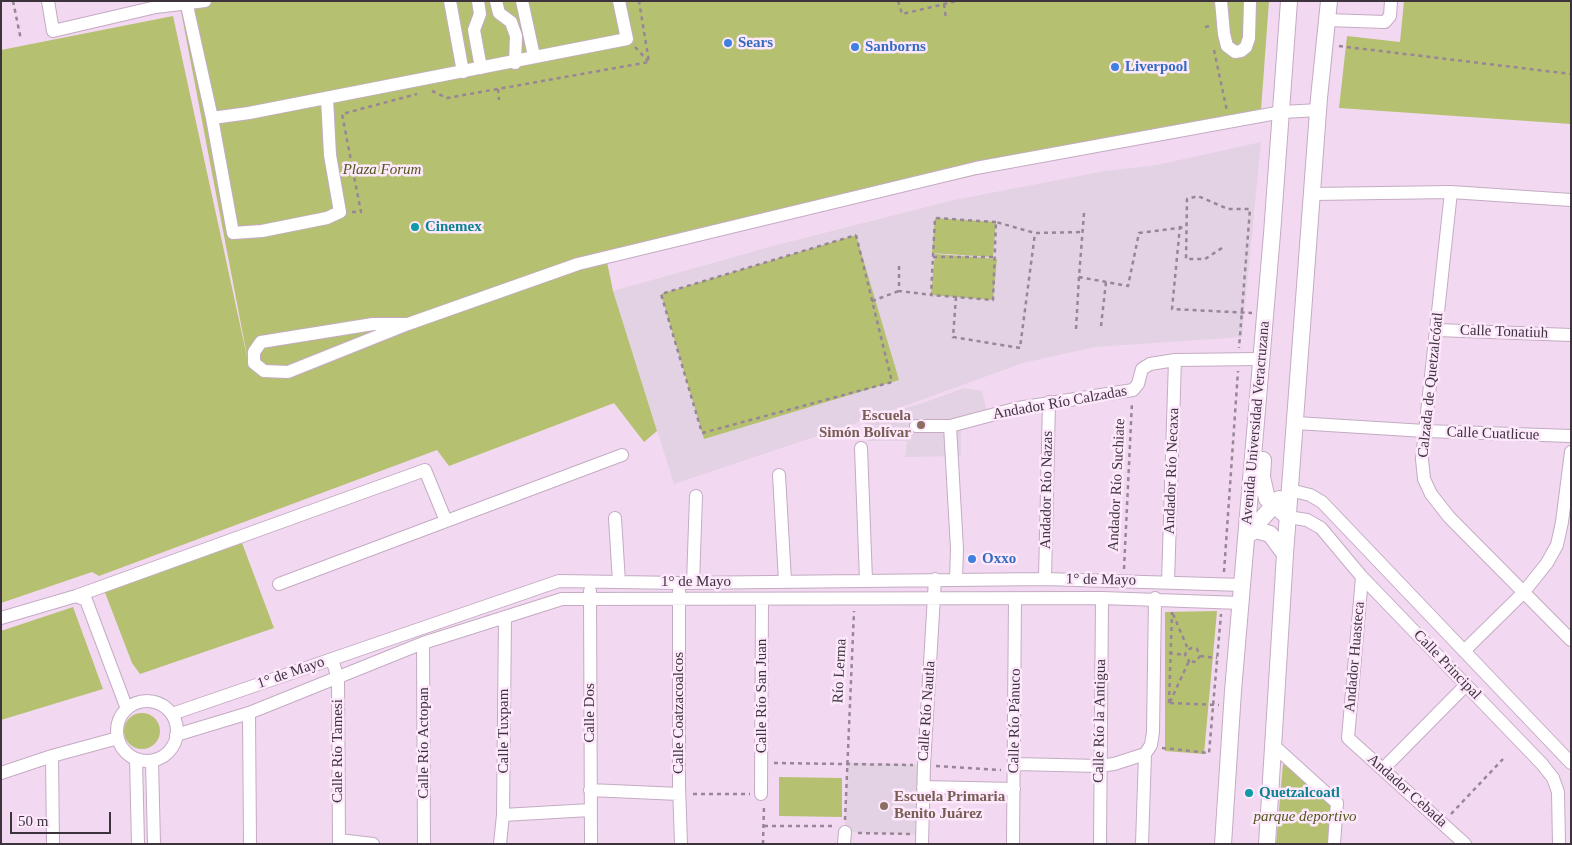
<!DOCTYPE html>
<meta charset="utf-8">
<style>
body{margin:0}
#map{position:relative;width:1572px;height:845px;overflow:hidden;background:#f2d9f1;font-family:"Times New Roman",serif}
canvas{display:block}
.frame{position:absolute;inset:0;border:2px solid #3d333d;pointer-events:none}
.scale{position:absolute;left:10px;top:812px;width:101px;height:22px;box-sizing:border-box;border:2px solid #3d333d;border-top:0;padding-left:6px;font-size:15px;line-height:18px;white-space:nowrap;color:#3d333d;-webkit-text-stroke:4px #fde8fc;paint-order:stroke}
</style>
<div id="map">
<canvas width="1572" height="845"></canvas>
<div class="frame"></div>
<div class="scale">50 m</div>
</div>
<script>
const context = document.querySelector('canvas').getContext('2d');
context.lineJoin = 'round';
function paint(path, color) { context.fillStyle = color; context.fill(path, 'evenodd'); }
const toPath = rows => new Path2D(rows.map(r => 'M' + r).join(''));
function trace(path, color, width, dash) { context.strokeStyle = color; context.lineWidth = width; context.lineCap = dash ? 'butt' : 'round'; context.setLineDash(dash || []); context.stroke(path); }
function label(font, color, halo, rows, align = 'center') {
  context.font = font + ' "Times New Roman",serif'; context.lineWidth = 5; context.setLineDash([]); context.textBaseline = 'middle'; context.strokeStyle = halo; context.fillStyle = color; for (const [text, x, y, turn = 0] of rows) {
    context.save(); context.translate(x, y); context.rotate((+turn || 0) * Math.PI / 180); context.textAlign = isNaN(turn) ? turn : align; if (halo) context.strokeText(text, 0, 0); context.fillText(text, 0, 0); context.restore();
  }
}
paint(toPath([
 [1261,142,1242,337,1095,347,1023,363,874,417,923,403,964,388,982,391,989,421,961,429,961,456,905,457,907,441,867,441,865,420,674,484,613,291,773,246,954,200,1105,171,1157,165],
 [847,762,924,765,922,835,845,832]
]), '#e2d2e4');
paint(toPath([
 [179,1,1269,1,1261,110,748,227,607,262,613,291,657,431,644,442,614,403,449,466,437,450,99,576,92,572,1,603,1,50,173,16,249,366],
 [1404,1,1571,1,1571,124,1339,108,1347,36,1400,42],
 [935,218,996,222,993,257,932,253],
 [856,235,899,380,704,439,661,294],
 [935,254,997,259,993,300,931,295],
 [242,543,274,628,140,674,132,663,104,590],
 [73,607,103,689,1,720,1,631],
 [1217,611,1204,754,1165,751,1165,612],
 '124 731a18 18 0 1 1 36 0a18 18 0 1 1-36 0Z',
 [1283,764,1313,786,1333,804,1330,844,1276,844],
 [779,777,842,778,842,817,779,816]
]), '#b5c071');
const minor = toPath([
 [48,1,53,31,156,7,205,1],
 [186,1,212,118,249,113,627,39,619,1],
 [450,1,463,72],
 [478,1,480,14,474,30,481,68],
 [496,1,499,13,511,22,516,36,515,63],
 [522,1,534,56],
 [1221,1,1224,34,1227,46,1235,52,1241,51,1246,47,1249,38,1250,1],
 [1327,20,1385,22,1390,16,1391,1],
 [212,118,233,233,262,231,327,218,340,212,330,155,327,98],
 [1451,192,1422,459,1424,479,1431,494,1449,517,1571,640],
 [1313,194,1451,192,1571,200],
 [408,324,373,324,261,342,254,352,254,363,264,371,288,372,408,324,578,264,976,168,1282,112,1319,110],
 [1437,330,1571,335],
 [1296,423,1425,431,1571,436],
 [916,426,950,426,957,549,956,578],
 [950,426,1018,408,1133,390,1138,384,1142,369,1150,364,1175,360,1260,359],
 [861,448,866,580],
 [779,475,785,581],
 [1290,490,1310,495,1322,502,1571,763],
 [1288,517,1307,520,1321,528,1362,577,1542,764,1553,778,1558,792,1559,844],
 [615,518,619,582],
 [1362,577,1348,738,1465,844],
 [1045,579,1049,402],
 [1168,582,1175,360],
 [693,583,696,496],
 [279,584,622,455],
 [590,591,591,844],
 [679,591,679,785,681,844],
 [76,596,86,600,127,709],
 [1,618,76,596,425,470,446,521],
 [423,643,424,844],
 [1464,651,1523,593,1547,563,1557,545,1562,522,1571,452],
 [332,659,338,679,339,844],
 '117 731a30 30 0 1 1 60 0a30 30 0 1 1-60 0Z',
 [249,713,250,844],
 [172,714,559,581,679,583,1045,579,1243,585],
 [176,735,249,713,423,643,562,599,1102,598,1241,603],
 [1273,745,1337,803,1334,844],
 [52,756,53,844],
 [136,759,138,844],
 [152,761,154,844],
 [1015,764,1099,766,1114,764,1145,754,1151,745,1153,732,1155,598],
 [1383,769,1466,685],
 [1,773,52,756,118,738],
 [923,787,1014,789],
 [590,790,679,794],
 [761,794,762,599],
 [503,815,590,810],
 [339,840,373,844],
 [500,844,503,815,505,617],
 [844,844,845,832],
 [922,844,924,765,935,579],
 [1013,844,1015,599],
 [1100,844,1102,598],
 [1142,844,1145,754]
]);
const major = toPath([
 [1263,460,1262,477,1267,499,1288,517],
 [1251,531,1279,499],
 [1247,535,1256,530,1270,534,1285,554],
 [1223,844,1233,691,1272,234,1289,1],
 [1267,844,1285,554,1319,98,1329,1]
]);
trace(minor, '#c4abc3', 14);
trace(major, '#c4abc3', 18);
trace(toPath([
 [13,1,21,40],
 [898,1,902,14,957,1],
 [944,4,946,19],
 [1205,27,1211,26],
 [1339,46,1571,74],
 [635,47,648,61],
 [1214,50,1227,111],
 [498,89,499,100],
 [432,91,447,98,649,62,639,1],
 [352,212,361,212,342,114,417,94],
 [1084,213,1079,277,1128,286,1139,233,1186,227],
 [996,222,935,218,931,295,993,300,996,222,1035,233,1083,232],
 [1180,226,1172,309,1252,313],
 [856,235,892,382,702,433,661,294,856,235],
 [1222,248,1205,259,1186,259,1187,199,1198,196,1228,209,1250,209,1239,348],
 [933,257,993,257],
 [899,266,899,291,931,295],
 [956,297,953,337,1020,348,1035,233],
 [872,301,899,291],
 [1101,326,1106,282],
 [1076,329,1079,277],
 [1124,569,1132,402],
 [1224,572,1238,371],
 [1173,614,1188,649],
 [1169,653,1185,655],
 [1200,656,1217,658],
 [1170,702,1189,661,1196,662,1200,656,1197,649,1192,648,1187,650,1185,655,1189,661,1185,655],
 [1169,703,1172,612],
 [1170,703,1219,705],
 [1162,748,1209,753,1221,614],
 [774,763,913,765],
 [936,766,1001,770],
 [693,794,750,794],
 [1451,814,1503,759],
 [845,820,854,611],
 [764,826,833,826],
 [858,833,910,834],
 [763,844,764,805]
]), '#988697', 2.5, [4, 4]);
trace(minor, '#fff', 12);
trace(major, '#fff', 16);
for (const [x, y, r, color] of [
 [728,43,5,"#3f7fe0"],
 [855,47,5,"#3f7fe0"],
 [1115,67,5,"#3f7fe0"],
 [415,227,5,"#0f9aa8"],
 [921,425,5,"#8d6e63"],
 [972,559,5,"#3f7fe0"],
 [1249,793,5,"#0f9aa8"],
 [884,806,5,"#8d6e63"]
]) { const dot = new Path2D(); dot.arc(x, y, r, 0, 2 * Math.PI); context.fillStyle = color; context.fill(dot); trace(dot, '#fde8fc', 2); }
label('bold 15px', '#366cbe', '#fde8fc', [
 ["Sears",738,43],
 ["Sanborns",865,47],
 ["Liverpool",1125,67],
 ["Oxxo",982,559]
], 'left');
label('italic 15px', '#52581e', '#fde8fc', [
 ["Plaza Forum",382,170],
 ["parque deportivo",1305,817]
]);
label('bold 15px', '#0d838f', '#fde8fc', [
 ["Cinemex",425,227],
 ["Quetzalcoatl",1259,793]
], 'left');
label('15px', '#3d333d', '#fde8fc', [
 ["Calle Tonatiuh",1504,332,2],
 ["Calzada de Quetzalcóatl",1431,385,-84],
 ["Andador Río Calzadas",1060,403,-10],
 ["Avenida Universidad Veracruzana",1256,423,-85],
 ["Calle Cuatlicue",1493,434,2],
 ["Andador Río Necaxa",1172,471,-88],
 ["Andador Río Suchiate",1117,485,-87],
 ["Andador Río Nazas",1047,490,-89],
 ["1° de Mayo",1101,580,1],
 ["1° de Mayo",696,582],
 ["Andador Huasteca",1355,657,-85],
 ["Calle Principal",1447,665,46],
 ["Río Lerma",840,671,-87],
 ["1° de Mayo",291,673,-19],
 ["Calle Río San Juan",762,696,-90],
 ["Calle Río Nautla",927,711,-86],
 ["Calle Dos",590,713,-90],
 ["Calle Coatzacoalcos",679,713,-90],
 ["Calle Río Pánuco",1015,721,-89],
 ["Calle Río la Antigua",1100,721,-89],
 ["Calle Tuxpam",504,731,-90],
 ["Calle Río Actopan",424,743,-90],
 ["Calle Río Tamesi",338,751,-90],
 ["Andador Cebada",1407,791,42]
]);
label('bold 15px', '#785e54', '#fde8fc', [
 ["Escuela",911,416],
 ["Simón Bolívar",911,433],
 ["Escuela Primaria",894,797,"left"],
 ["Benito Juárez",894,814,"left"]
], 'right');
</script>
